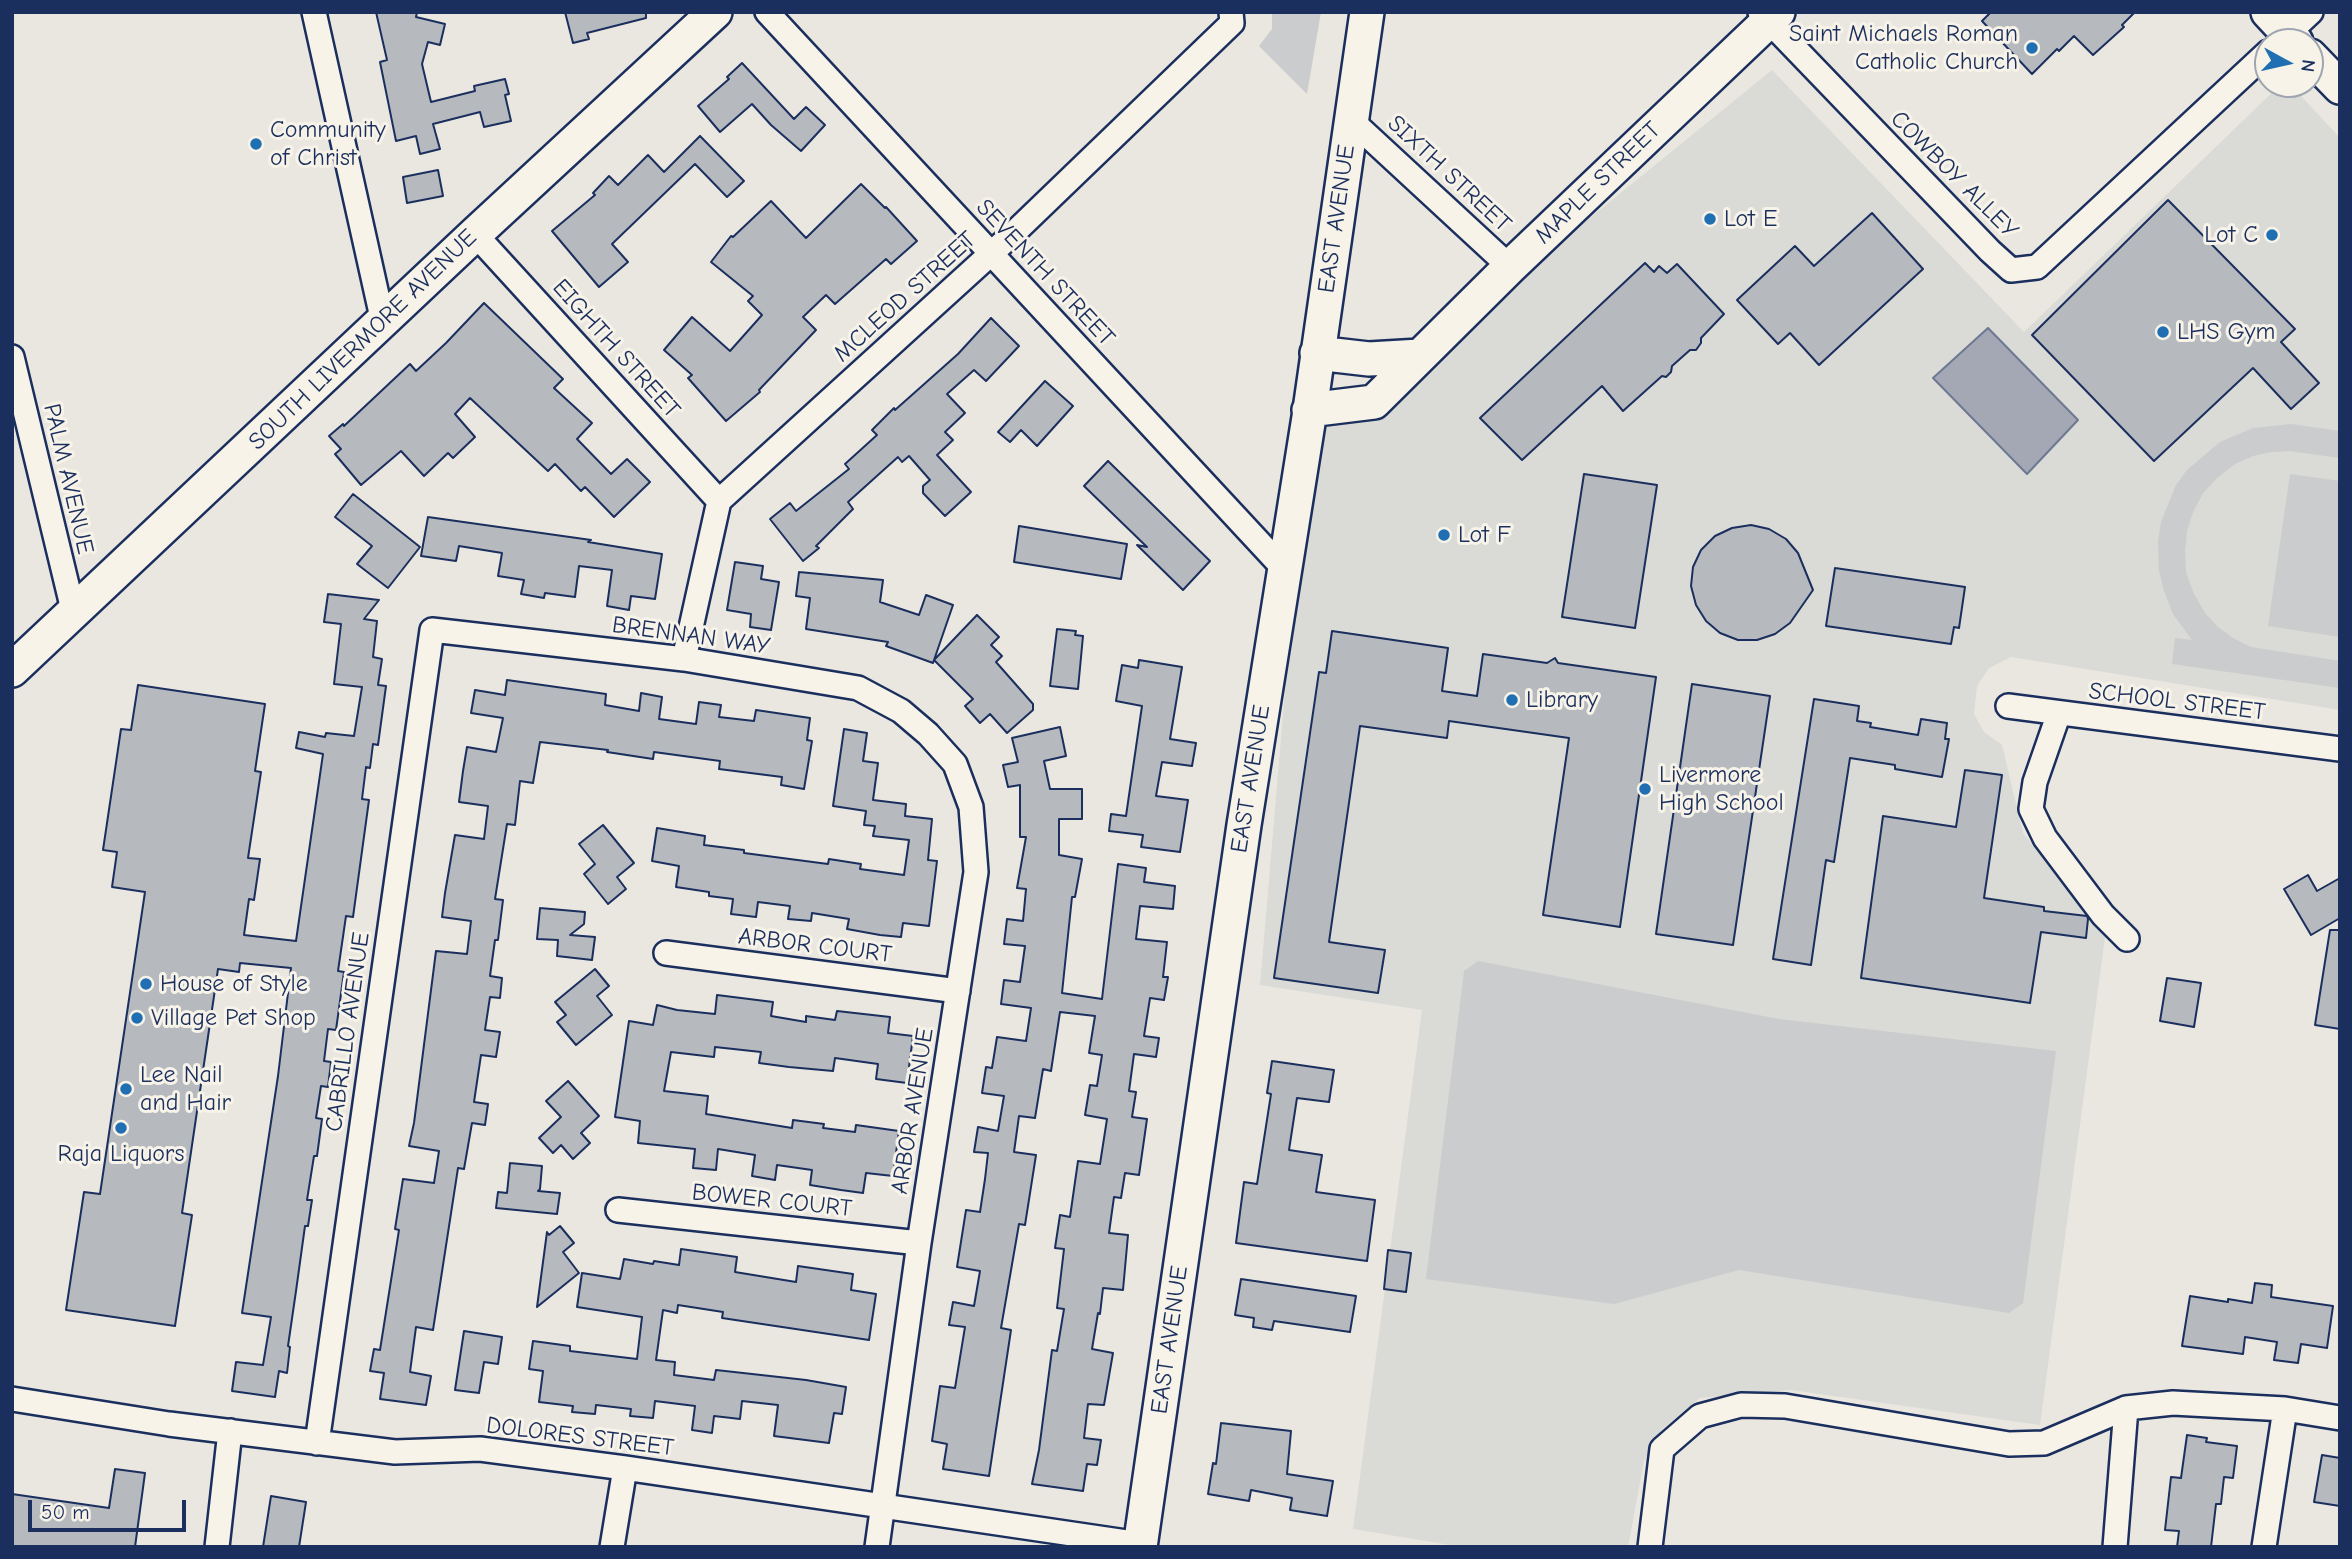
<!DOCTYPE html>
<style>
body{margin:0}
#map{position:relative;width:2352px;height:1559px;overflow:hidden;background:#eae7e0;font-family:"Comic Neue",sans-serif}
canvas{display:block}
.frame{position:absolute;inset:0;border:14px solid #1b2f5e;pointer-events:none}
.north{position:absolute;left:2254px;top:28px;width:70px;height:70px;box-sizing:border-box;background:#f7f3e8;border:2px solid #9fa5b1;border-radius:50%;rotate:98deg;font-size:19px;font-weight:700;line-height:28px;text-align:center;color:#1b2f5e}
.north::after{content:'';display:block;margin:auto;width:24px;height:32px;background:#1f6fb2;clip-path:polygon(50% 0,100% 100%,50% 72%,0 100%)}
.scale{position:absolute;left:28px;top:1500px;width:158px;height:32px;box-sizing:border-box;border:4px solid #1b2f5e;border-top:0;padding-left:9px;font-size:21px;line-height:24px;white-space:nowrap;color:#1b2f5e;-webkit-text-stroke:5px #f7f3e8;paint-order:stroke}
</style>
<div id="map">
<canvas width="2352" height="1559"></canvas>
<div class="frame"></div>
<div class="north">N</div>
<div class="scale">50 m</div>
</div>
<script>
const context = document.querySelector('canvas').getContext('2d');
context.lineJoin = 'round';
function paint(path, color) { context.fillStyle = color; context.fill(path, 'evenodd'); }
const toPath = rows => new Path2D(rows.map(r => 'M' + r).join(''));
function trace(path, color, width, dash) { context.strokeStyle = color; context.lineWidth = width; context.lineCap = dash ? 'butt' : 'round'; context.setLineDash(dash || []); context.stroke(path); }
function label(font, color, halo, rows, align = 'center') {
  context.font = font + ' "Comic Neue",sans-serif'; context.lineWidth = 6; context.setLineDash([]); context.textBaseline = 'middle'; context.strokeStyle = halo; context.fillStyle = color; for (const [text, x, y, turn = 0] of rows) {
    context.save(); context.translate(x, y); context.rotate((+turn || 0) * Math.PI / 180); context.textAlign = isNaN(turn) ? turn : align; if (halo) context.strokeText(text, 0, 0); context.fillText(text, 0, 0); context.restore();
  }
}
paint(toPath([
 [1772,70,2024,332,2281,84,2290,84,2340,138,2340,710,2011,657,1989,668,1977,686,1974,714,1984,732,2002,745,2023,833,2105,937,2040,1425,1791,1390,1700,1398,1662,1429,1644,1461,1628,1547,1462,1547,1353,1529,1422,1010,1260,985,1309,410,1374,402,1420,356]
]), '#dadad6');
paint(toPath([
 [1272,12,1321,12,1307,94,1259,46,1272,29],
 [2291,424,2340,431,2340,458,2289,451,2271,452,2253,456,2235,464,2217,478,2203,493,2193,512,2187,531,2185,553,2186,572,2194,594,2205,613,2218,627,2233,638,2251,647,2340,661,2340,688,2172,664,2175,638,2192,640,2173,614,2164,591,2159,571,2158,541,2161,522,2176,485,2187,470,2220,442,2253,428],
 [2290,474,2340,481,2340,637,2268,626],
 [1478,961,1779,1019,2056,1051,2023,1303,2009,1313,1739,1270,1614,1304,1426,1279,1464,971]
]), '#cbcccd');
const water = toPath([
 [1988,328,2078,420,2027,474,1933,378,1988,328]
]);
paint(water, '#a3a8b4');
trace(water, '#6d7892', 2);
const building = toPath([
 [376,12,417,12,416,17,445,24,440,45,428,42,422,64,431,102,475,91,474,86,505,79,509,94,505,95,511,121,484,127,480,112,433,124,440,149,420,154,416,136,396,141,380,62,387,60,376,12],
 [565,12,646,12,646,18,587,33,589,39,573,43,565,12],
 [1991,12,2135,12,2122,25,2124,27,2093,55,2074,36,2059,51,2057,49,2032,74,1982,21,1991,12],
 [742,63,794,119,806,107,825,125,801,151,771,125,752,104,720,132,698,106,729,79,727,77,742,63],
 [700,136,744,181,727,197,695,164,612,244,628,262,599,287,552,231,595,195,593,193,609,176,618,185,648,155,664,172,700,136],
 [438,170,443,196,407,203,403,177,438,170],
 [861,184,885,208,886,207,917,241,891,264,886,259,835,304,826,295,803,317,816,330,759,390,760,392,726,421,688,378,692,375,664,350,692,317,730,351,762,315,748,301,753,296,711,262,731,236,733,237,771,201,806,238,861,184],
 [2168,200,2295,329,2281,342,2319,383,2291,409,2253,368,2154,461,2032,335,2168,200],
 [1872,213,1923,269,1819,365,1790,333,1778,344,1737,300,1795,246,1814,266,1872,213],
 [1645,263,1654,272,1659,266,1667,273,1677,264,1724,314,1701,338,1701,343,1696,350,1690,350,1672,366,1671,372,1666,377,1662,376,1623,411,1602,386,1522,460,1480,418,1645,263],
 [484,303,563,379,554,388,592,423,577,439,611,474,627,459,650,482,614,517,585,487,581,491,555,464,548,471,470,398,455,414,475,437,453,458,448,453,424,476,401,451,361,485,335,454,341,449,329,436,343,424,344,426,410,364,416,371,446,343,484,303],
 [991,318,1019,346,986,381,974,370,947,394,965,413,945,432,953,440,937,455,971,492,945,516,923,493,923,486,930,480,909,456,902,462,898,457,848,502,853,509,816,546,819,548,803,561,770,519,790,503,796,511,849,469,845,464,877,435,872,430,894,408,895,410,958,354,991,318],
 [1045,381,1073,406,1037,446,1021,430,1010,442,998,432,1045,381],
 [1108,461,1210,561,1183,590,1137,545,1147,547,1084,486,1108,461],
 [1584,474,1657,485,1635,628,1562,617,1584,474],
 [353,494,420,547,388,588,357,564,372,546,335,517,353,494],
 [428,517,591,540,588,542,662,554,655,599,631,596,629,610,607,606,612,570,579,566,575,597,545,593,544,598,521,594,524,580,498,576,502,553,459,546,456,561,421,556,428,517],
 [1751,525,1769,529,1786,539,1798,553,1813,590,1790,623,1775,634,1757,640,1738,640,1720,633,1706,621,1696,605,1691,586,1693,567,1701,550,1715,536,1732,528,1751,525],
 [1019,526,1127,544,1121,579,1014,562,1019,526],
 [735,562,763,566,761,579,779,582,771,630,750,627,751,614,727,610,735,562],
 [1835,568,1965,587,1959,628,1954,627,1951,644,1826,626,1835,568],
 [799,572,883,580,880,602,919,615,926,595,953,605,933,663,886,646,888,642,806,629,810,598,796,596,799,572],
 [328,594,379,600,364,619,377,621,373,657,382,659,378,685,386,686,378,745,373,744,370,768,366,767,362,799,369,800,353,917,346,916,338,971,344,972,336,1030,328,1029,324,1061,331,1062,328,1087,321,1086,316,1118,322,1119,317,1156,314,1156,307,1200,312,1200,308,1226,305,1226,296,1291,288,1346,290,1347,287,1373,279,1371,275,1397,232,1391,236,1362,263,1365,271,1317,242,1313,278,1076,291,968,240,963,239,972,218,969,182,1213,192,1215,175,1326,66,1310,84,1192,100,1194,145,892,112,887,117,852,103,850,121,729,131,730,138,685,265,704,255,771,261,772,248,858,260,859,254,900,249,899,244,935,296,941,323,754,296,748,299,732,325,737,326,733,354,736,362,687,334,684,341,624,324,622,328,594],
 [977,615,999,637,991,645,1002,656,996,662,1033,704,1033,710,1007,733,990,714,980,723,965,706,973,699,934,660,977,615],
 [1057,629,1076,631,1075,635,1083,636,1078,689,1050,686,1057,629],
 [1332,631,1448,648,1442,691,1477,696,1483,654,1547,663,1555,658,1558,663,1656,677,1620,927,1543,915,1569,738,1449,721,1447,738,1360,726,1329,942,1385,950,1378,993,1274,978,1319,672,1326,673,1332,631],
 [1139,660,1182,667,1170,739,1196,743,1192,766,1162,762,1156,796,1188,800,1180,852,1141,847,1143,835,1109,831,1111,814,1126,816,1142,706,1116,701,1122,665,1138,668,1139,660],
 [507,680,606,694,605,705,639,711,641,693,662,697,659,719,696,724,699,702,721,705,719,717,754,721,756,710,810,718,807,740,812,741,804,789,781,785,782,777,719,769,720,761,654,752,653,759,607,752,608,750,540,742,533,783,520,781,515,825,507,824,495,899,503,900,498,940,495,940,490,976,502,978,500,998,490,997,485,1030,500,1032,496,1057,481,1055,474,1102,488,1104,485,1125,472,1123,464,1169,458,1168,433,1330,416,1327,410,1372,431,1376,426,1405,380,1399,384,1373,370,1371,374,1349,380,1350,399,1230,395,1229,403,1179,434,1183,439,1151,409,1146,414,1123,436,951,467,954,471,921,442,917,445,893,455,835,484,839,488,806,459,802,463,771,467,747,496,752,503,718,471,713,475,690,505,695,507,680],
 [1692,684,1770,696,1733,945,1656,934,1692,684],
 [1814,699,1859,706,1857,721,1871,723,1870,727,1918,735,1921,719,1947,723,1945,739,1949,739,1942,777,1895,769,1895,765,1850,758,1834,862,1826,860,1811,965,1773,959,1814,699],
 [1060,727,1066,756,1044,761,1050,789,1082,789,1082,819,1059,819,1059,855,1082,859,1075,897,1072,897,1062,993,1102,999,1118,864,1146,868,1144,882,1175,886,1173,909,1140,906,1136,939,1167,942,1163,977,1168,977,1164,1000,1150,998,1144,1036,1159,1038,1156,1057,1134,1054,1129,1091,1136,1092,1132,1117,1147,1119,1139,1175,1125,1173,1121,1198,1114,1197,1109,1233,1128,1235,1123,1290,1103,1288,1100,1314,1098,1313,1092,1349,1113,1353,1104,1405,1088,1404,1084,1438,1101,1440,1097,1465,1087,1464,1083,1491,1032,1484,1039,1450,1052,1350,1057,1351,1064,1309,1057,1308,1064,1249,1055,1248,1060,1215,1070,1217,1078,1161,1100,1164,1107,1119,1085,1115,1090,1085,1097,1086,1102,1055,1089,1053,1095,1016,1060,1012,1051,1071,1043,1069,1035,1118,1019,1116,1014,1152,1036,1155,1025,1225,1019,1224,1001,1328,1011,1330,989,1476,943,1469,947,1444,932,1441,940,1386,955,1388,965,1327,949,1325,953,1302,974,1306,980,1271,957,1267,966,1210,980,1212,985,1179,988,1153,974,1152,978,1127,998,1131,1004,1096,982,1093,986,1067,992,1068,997,1037,1026,1041,1031,1008,1001,1004,1004,980,1020,982,1025,946,1004,944,1007,919,1023,921,1026,889,1017,888,1026,837,1020,837,1020,785,1008,787,1003,765,1018,762,1012,738,1060,727],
 [844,729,867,733,863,761,878,763,873,800,906,804,905,816,932,819,928,860,937,861,929,926,903,923,901,937,880,935,847,929,849,919,812,913,811,921,788,919,790,906,758,902,756,917,731,914,733,899,709,896,709,892,676,887,679,866,652,861,657,828,705,836,704,845,744,850,744,853,828,864,829,859,861,864,860,869,904,875,909,840,873,836,875,826,864,825,866,811,833,806,844,729],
 [1965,770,2002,775,1984,898,2044,907,2044,911,2087,916,2088,919,2086,938,2041,932,2030,1003,1861,978,1883,816,1956,827,1965,770],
 [603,825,634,863,617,877,626,889,608,904,584,874,595,864,579,844,603,825],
 [2308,875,2317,891,2340,878,2340,918,2311,935,2284,889,2308,875],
 [540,908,585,912,584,924,570,935,595,937,592,960,557,956,558,940,537,939,540,908],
 [2330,930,2340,930,2340,1029,2315,1025,2330,930],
 [595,969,609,986,597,996,612,1015,576,1045,557,1022,566,1015,555,1002,595,969],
 [2167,978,2201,983,2194,1027,2160,1021,2167,978],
 [717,995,773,1002,771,1016,806,1022,806,1016,835,1020,837,1011,890,1017,888,1033,913,1036,907,1083,876,1079,878,1064,835,1058,833,1071,789,1067,759,1063,761,1052,715,1047,714,1057,671,1052,664,1091,708,1096,706,1114,792,1128,793,1120,824,1124,823,1128,855,1132,856,1125,899,1131,893,1176,866,1173,863,1193,841,1190,810,1185,812,1170,777,1165,775,1180,752,1176,755,1155,718,1149,716,1170,693,1168,695,1149,638,1143,640,1121,615,1117,629,1021,653,1025,657,1005,677,1010,715,1014,717,995],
 [1272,1061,1334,1070,1329,1102,1297,1098,1289,1150,1322,1155,1316,1192,1375,1200,1367,1261,1236,1243,1244,1182,1257,1184,1271,1094,1267,1093,1272,1061],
 [568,1081,599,1116,581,1133,590,1143,573,1159,561,1145,553,1153,539,1138,561,1117,546,1101,568,1081],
 [510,1163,542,1166,540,1189,538,1191,560,1193,557,1214,496,1208,498,1192,507,1193,510,1163],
 [560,1226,574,1243,563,1252,579,1273,537,1307,547,1232,549,1235,560,1226],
 [681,1249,737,1257,735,1272,796,1282,798,1266,853,1274,851,1290,876,1294,869,1340,722,1318,723,1312,678,1305,677,1313,663,1310,656,1360,675,1362,674,1375,714,1380,716,1370,806,1380,846,1387,842,1414,834,1413,829,1443,774,1436,778,1405,742,1401,740,1419,714,1416,712,1433,692,1430,695,1406,655,1401,653,1418,630,1416,631,1409,596,1405,595,1414,572,1412,573,1406,539,1402,543,1371,529,1369,533,1341,570,1346,570,1351,637,1359,642,1317,577,1307,582,1273,620,1279,624,1259,653,1264,654,1261,679,1265,681,1249],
 [1388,1250,1411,1253,1406,1292,1384,1289,1388,1250],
 [1241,1279,1356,1296,1350,1332,1274,1321,1272,1330,1253,1327,1254,1318,1235,1315,1241,1279],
 [2255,1283,2272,1285,2271,1297,2333,1306,2327,1348,2301,1344,2298,1363,2274,1360,2277,1342,2245,1337,2243,1354,2182,1346,2190,1296,2228,1302,2228,1299,2252,1303,2255,1283],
 [464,1331,502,1337,498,1364,484,1362,479,1393,455,1390,464,1331],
 [1221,1423,1291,1431,1287,1474,1333,1481,1327,1516,1290,1510,1292,1498,1251,1490,1249,1501,1208,1494,1213,1463,1216,1464,1221,1423],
 [2187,1435,2207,1438,2206,1442,2237,1446,2233,1478,2224,1477,2221,1504,2216,1504,2211,1547,2177,1547,2179,1531,2165,1530,2171,1477,2181,1478,2187,1435],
 [2322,1455,2340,1458,2340,1506,2314,1502,2322,1455],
 [115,1469,145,1473,135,1547,12,1547,12,1494,109,1508,115,1469],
 [271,1496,306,1502,299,1547,263,1547,271,1496]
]);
paint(building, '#b6babf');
trace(building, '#1b2f5e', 2);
const street = toPath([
 [314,12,383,322],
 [767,12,1284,569],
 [1760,12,1990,251,2011,270,2037,267,2268,52],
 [2279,42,2311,12],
 [1351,120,1510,267],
 [475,234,719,501],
 [12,357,74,614],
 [684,659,719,501,1017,230,1232,23,1231,12],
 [2008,706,2340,749],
 [2059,713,2035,782,2031,809,2045,838,2103,915,2127,939],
 [666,953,958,991],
 [618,1210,919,1243],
 [12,1399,169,1424,395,1452,480,1449,625,1468,1140,1544],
 [317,1443,432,630,684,659,858,688,901,711,928,734,955,764,971,807,976,872,919,1243,877,1547],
 [217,1547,230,1431],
 [612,1547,625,1468],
 [1650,1547,1662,1449,1700,1416,1741,1405,1785,1406,2009,1444,2044,1443,2126,1408],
 [2115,1547,2126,1408,2173,1403,2285,1409,2340,1418],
 [2264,1547,2285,1409]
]);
const secondary = toPath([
 [2268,12,2296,42],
 [2310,56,2340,87],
 [1317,353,1369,359,1420,356],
 [1309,410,1374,402,1510,267,1778,12],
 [12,670,475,234,715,12],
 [1140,1547,1244,825,1309,417,1367,12]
]);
trace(street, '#1b2f5e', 28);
trace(secondary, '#1b2f5e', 38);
trace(street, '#f7f3e8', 23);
trace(secondary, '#f7f3e8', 33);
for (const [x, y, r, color] of [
 [2032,48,7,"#1f6fb2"],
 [256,144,7,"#1f6fb2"],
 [1710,219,7,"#1f6fb2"],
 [2272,235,7,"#1f6fb2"],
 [2163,332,7,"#1f6fb2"],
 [1444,535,7,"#1f6fb2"],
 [1512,700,7,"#1f6fb2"],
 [1645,789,7,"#1f6fb2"],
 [146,984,7,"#1f6fb2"],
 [137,1018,7,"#1f6fb2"],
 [126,1089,7,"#1f6fb2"],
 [121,1128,7,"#1f6fb2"]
]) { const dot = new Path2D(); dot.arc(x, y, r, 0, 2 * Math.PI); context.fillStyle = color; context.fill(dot); trace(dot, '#f7f3e8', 2.5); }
label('24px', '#1b2f5e', '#f7f3e8', [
 ["Saint Michaels Roman",2018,34,"right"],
 ["Catholic Church",2018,62,"right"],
 ["Community",270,130],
 ["of Christ",270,158],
 ["Lot E",1724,219],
 ["Lot C",2258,235,"right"],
 ["LHS Gym",2177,332],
 ["Lot F",1458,535],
 ["Library",1526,700],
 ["Livermore",1659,775],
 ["High School",1659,803],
 ["House of Style",160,984],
 ["Village Pet Shop",151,1018],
 ["Lee Nail",140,1075],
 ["and Hair",140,1103],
 ["Raja Liquors",121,1154,"center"]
], 'left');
label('24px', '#1b2f5e', '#f7f3e8', [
 ["SIXTH STREET",1449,174,43],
 ["COWBOY ALLEY",1954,175,45],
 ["MAPLE STREET",1598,183,-44],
 ["EAST AVENUE",1337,219,-82],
 ["SEVENTH STREET",1045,273,47],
 ["MCLEOD STREET",905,297,-42],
 ["SOUTH LIVERMORE AVENUE",363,340,-44],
 ["EIGHTH STREET",616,349,48],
 ["PALM AVENUE",68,479,77],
 ["BRENNAN WAY",691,636,8],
 ["SCHOOL STREET",2177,702,7],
 ["EAST AVENUE",1251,779,-81],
 ["ARBOR COURT",815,946,7],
 ["CABRILLO AVENUE",348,1032,-82],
 ["ARBOR AVENUE",913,1111,-81],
 ["BOWER COURT",772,1201,6],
 ["EAST AVENUE",1170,1340,-82],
 ["DOLORES STREET",580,1437,7]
]);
</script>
